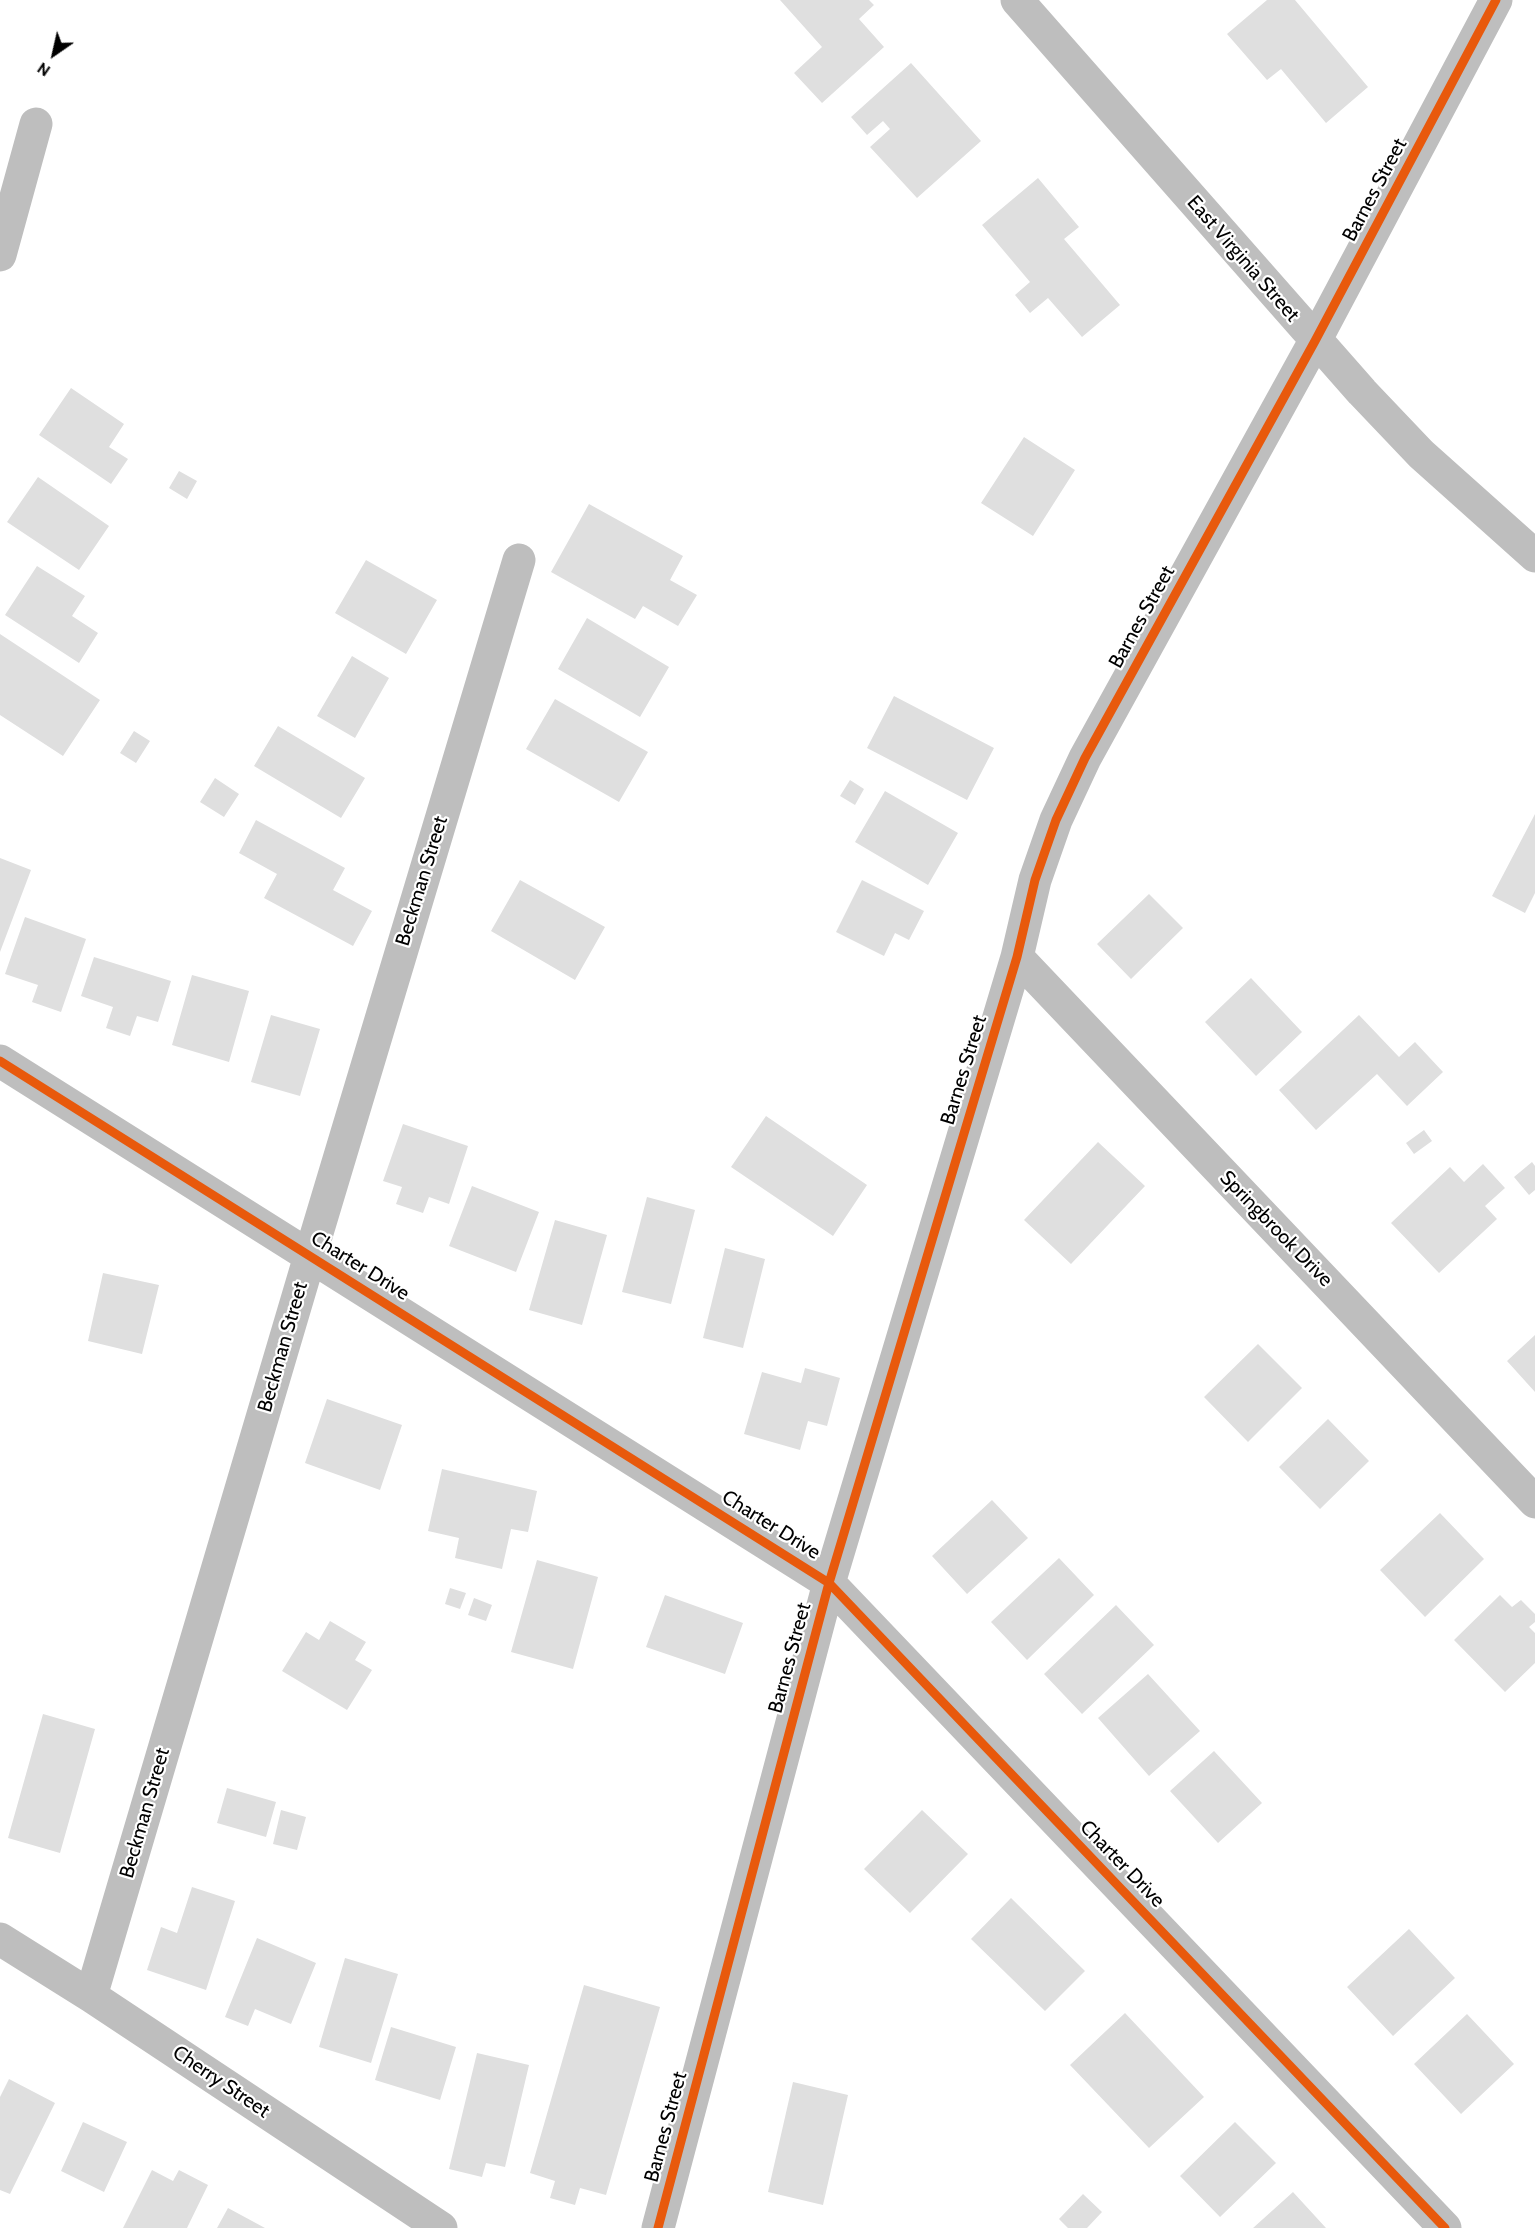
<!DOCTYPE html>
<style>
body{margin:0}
#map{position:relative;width:1535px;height:2228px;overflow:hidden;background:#fff;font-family:Cabin,sans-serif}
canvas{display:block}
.north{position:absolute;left:24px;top:24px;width:60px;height:60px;-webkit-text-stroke:4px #fff;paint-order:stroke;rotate:214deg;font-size:16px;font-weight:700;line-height:24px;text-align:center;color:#000}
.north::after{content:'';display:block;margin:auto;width:21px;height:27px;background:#000;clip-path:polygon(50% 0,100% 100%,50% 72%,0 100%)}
</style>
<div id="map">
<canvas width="1535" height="2228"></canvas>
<div class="north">N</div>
</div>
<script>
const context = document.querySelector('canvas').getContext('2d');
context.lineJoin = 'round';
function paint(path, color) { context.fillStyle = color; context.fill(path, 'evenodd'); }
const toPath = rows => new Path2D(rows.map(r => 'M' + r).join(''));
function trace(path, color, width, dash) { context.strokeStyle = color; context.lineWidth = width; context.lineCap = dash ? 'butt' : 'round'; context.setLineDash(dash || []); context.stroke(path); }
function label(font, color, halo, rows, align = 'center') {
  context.font = font + ' Cabin,sans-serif'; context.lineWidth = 4.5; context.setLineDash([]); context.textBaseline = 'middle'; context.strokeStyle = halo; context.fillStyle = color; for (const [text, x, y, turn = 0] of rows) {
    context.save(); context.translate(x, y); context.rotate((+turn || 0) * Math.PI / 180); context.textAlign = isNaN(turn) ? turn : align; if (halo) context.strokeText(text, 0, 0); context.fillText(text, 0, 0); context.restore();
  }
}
paint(toPath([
 [780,0,869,0,874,5,859,19,884,47,822,103,794,73,822,47],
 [1267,0,1295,0,1368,87,1326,123,1281,69,1267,80,1227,34],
 [911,63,981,141,917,198,870,147,890,129,883,121,867,135,851,117],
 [1038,178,1079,227,1064,239,1120,305,1082,337,1048,298,1030,313,1015,295,1030,282,982,225],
 [71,388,124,424,109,447,128,459,111,484,39,435],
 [1024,437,1075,470,1033,536,981,503],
 [179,471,197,481,187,499,169,488],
 [38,477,109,526,79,570,7,522],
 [589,504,683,556,670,580,697,595,678,626,643,606,635,619,551,572],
 [366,560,437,600,406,654,335,613],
 [37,566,85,596,72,616,98,633,79,663,5,615],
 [587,618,669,667,640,717,558,669],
 [0,634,100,700,63,756,0,715],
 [352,656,389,678,355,738,317,716],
 [894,696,994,748,967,800,867,748],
 [555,699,648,752,619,802,526,749],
 [278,726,365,778,341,818,254,766],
 [134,731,150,741,136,763,120,753],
 [215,778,239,794,224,817,200,802],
 [850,780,864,789,855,805,840,796],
 [885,791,958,833,928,885,855,842],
 [1535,814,1535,893,1525,913,1492,896],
 [256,820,345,868,333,890,372,911,353,946,264,898,277,874,239,853],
 [0,858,31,870,0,952],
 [520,880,605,927,575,980,491,931],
 [862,880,924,911,909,940,895,933,884,956,836,932],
 [1149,894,1183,928,1131,979,1097,944],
 [25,917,86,939,61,1012,32,1002,38,985,5,974],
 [94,957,171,981,158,1022,137,1016,130,1036,106,1028,113,1007,81,996],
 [192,975,249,991,229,1062,172,1045],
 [1251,978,1302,1032,1256,1076,1205,1022],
 [271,1015,320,1029,300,1096,251,1082],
 [1359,1015,1399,1057,1415,1042,1443,1072,1407,1106,1377,1074,1316,1130,1279,1090],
 [766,1116,867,1185,833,1236,731,1167],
 [403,1124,468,1146,449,1204,429,1197,423,1213,396,1204,402,1187,383,1181],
 [1424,1130,1432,1141,1414,1154,1406,1143],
 [1098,1142,1145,1186,1071,1264,1024,1220],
 [1532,1162,1535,1166,1535,1190,1529,1195,1514,1177],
 [1483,1164,1505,1188,1485,1206,1497,1219,1439,1273,1391,1223,1450,1167,1464,1182],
 [472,1186,539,1212,516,1272,449,1246],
 [647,1197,695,1210,671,1304,622,1292],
 [555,1220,607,1235,582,1325,529,1310],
 [725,1248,765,1259,743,1348,703,1338],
 [103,1273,159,1285,142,1354,88,1341],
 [1535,1335,1535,1392,1507,1361],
 [1258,1344,1302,1388,1248,1442,1204,1397],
 [805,1368,840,1378,827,1426,808,1421,800,1450,744,1434,762,1372,801,1383],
 [327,1399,402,1425,380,1490,305,1463],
 [1328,1419,1369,1461,1320,1509,1279,1467],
 [442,1469,537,1491,528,1532,511,1529,502,1569,455,1558,459,1538,428,1531],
 [992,1500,1028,1538,967,1594,932,1556],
 [1440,1513,1484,1559,1425,1617,1380,1570],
 [1059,1558,1094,1595,1027,1660,991,1622],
 [537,1560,598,1577,573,1669,511,1652],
 [450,1588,466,1593,460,1609,445,1604],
 [665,1595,743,1623,725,1674,646,1647],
 [1500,1595,1512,1607,1521,1600,1535,1614,1535,1622,1529,1627,1535,1633,1535,1663,1505,1692,1454,1640],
 [474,1598,492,1605,486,1621,468,1615],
 [1116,1605,1154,1645,1082,1714,1044,1674],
 [330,1621,366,1642,355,1660,372,1670,347,1710,282,1671,306,1632,319,1640],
 [1148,1674,1200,1731,1149,1776,1098,1718],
 [43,1714,95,1729,60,1853,8,1838],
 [1214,1751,1262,1803,1218,1843,1170,1791],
 [227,1788,276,1802,266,1837,217,1823],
 [281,1810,306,1817,297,1850,273,1844],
 [922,1810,968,1854,910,1913,864,1869],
 [192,1887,235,1901,206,1990,147,1970,161,1927,177,1933],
 [1011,1898,1085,1971,1045,2011,971,1939],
 [1409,1929,1455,1978,1393,2036,1347,1987],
 [257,1938,316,1963,291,2024,255,2009,248,2026,225,2017],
 [345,1958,398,1974,371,2063,319,2047],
 [584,1985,660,2007,606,2195,580,2188,575,2205,550,2198,555,2181,530,2173],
 [1125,2013,1204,2097,1149,2148,1070,2065],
 [1467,2014,1514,2064,1461,2114,1414,2064],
 [391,2027,456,2047,440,2100,375,2080],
 [477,2053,529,2065,505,2167,486,2163,482,2177,449,2169],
 [9,2079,55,2103,10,2194,0,2190,0,2097],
 [793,2082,848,2095,823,2205,768,2192],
 [83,2122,127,2142,104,2192,61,2171],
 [1235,2122,1276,2163,1220,2217,1180,2176],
 [152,2170,173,2181,179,2170,208,2185,187,2228,123,2228],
 [1293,2192,1326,2228,1253,2228],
 [1083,2194,1102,2212,1087,2228,1068,2228,1059,2219],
 [228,2208,265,2228,217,2228]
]), '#dfdfdf');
trace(toPath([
 [1017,0,1362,392,1421,454,1535,556],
 [0,255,36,124],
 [1017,957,1535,1502],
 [0,1061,829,1583,1445,2228],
 [0,1939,91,1996,441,2228],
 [91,1996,310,1256,519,560],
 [658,2228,829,1583,1017,957,1035,880,1056,820,1085,758,1315,341,1496,0]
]), '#bebebe', 33);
trace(toPath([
 [0,1061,829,1583,1445,2228],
 [658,2228,829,1583,1017,957,1035,880,1056,820,1085,758,1315,341,1496,0]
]), '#e8590c', 9);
label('20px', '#000', '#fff', [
 ["Barnes Street",1375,190,-62],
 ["East Virginia Street",1243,259,49],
 ["Barnes Street",1142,617,-61],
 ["Beckman Street",422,881,-73],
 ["Barnes Street",964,1070,-73],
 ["Springbrook Drive",1276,1229,46],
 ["Charter Drive",360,1266,32],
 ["Beckman Street",283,1347,-74],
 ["Charter Drive",771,1525,32],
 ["Barnes Street",790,1658,-75],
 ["Beckman Street",145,1813,-74],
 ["Charter Drive",1122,1864,46],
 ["Cherry Street",221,2082,34],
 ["Barnes Street",666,2127,-75]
]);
</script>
